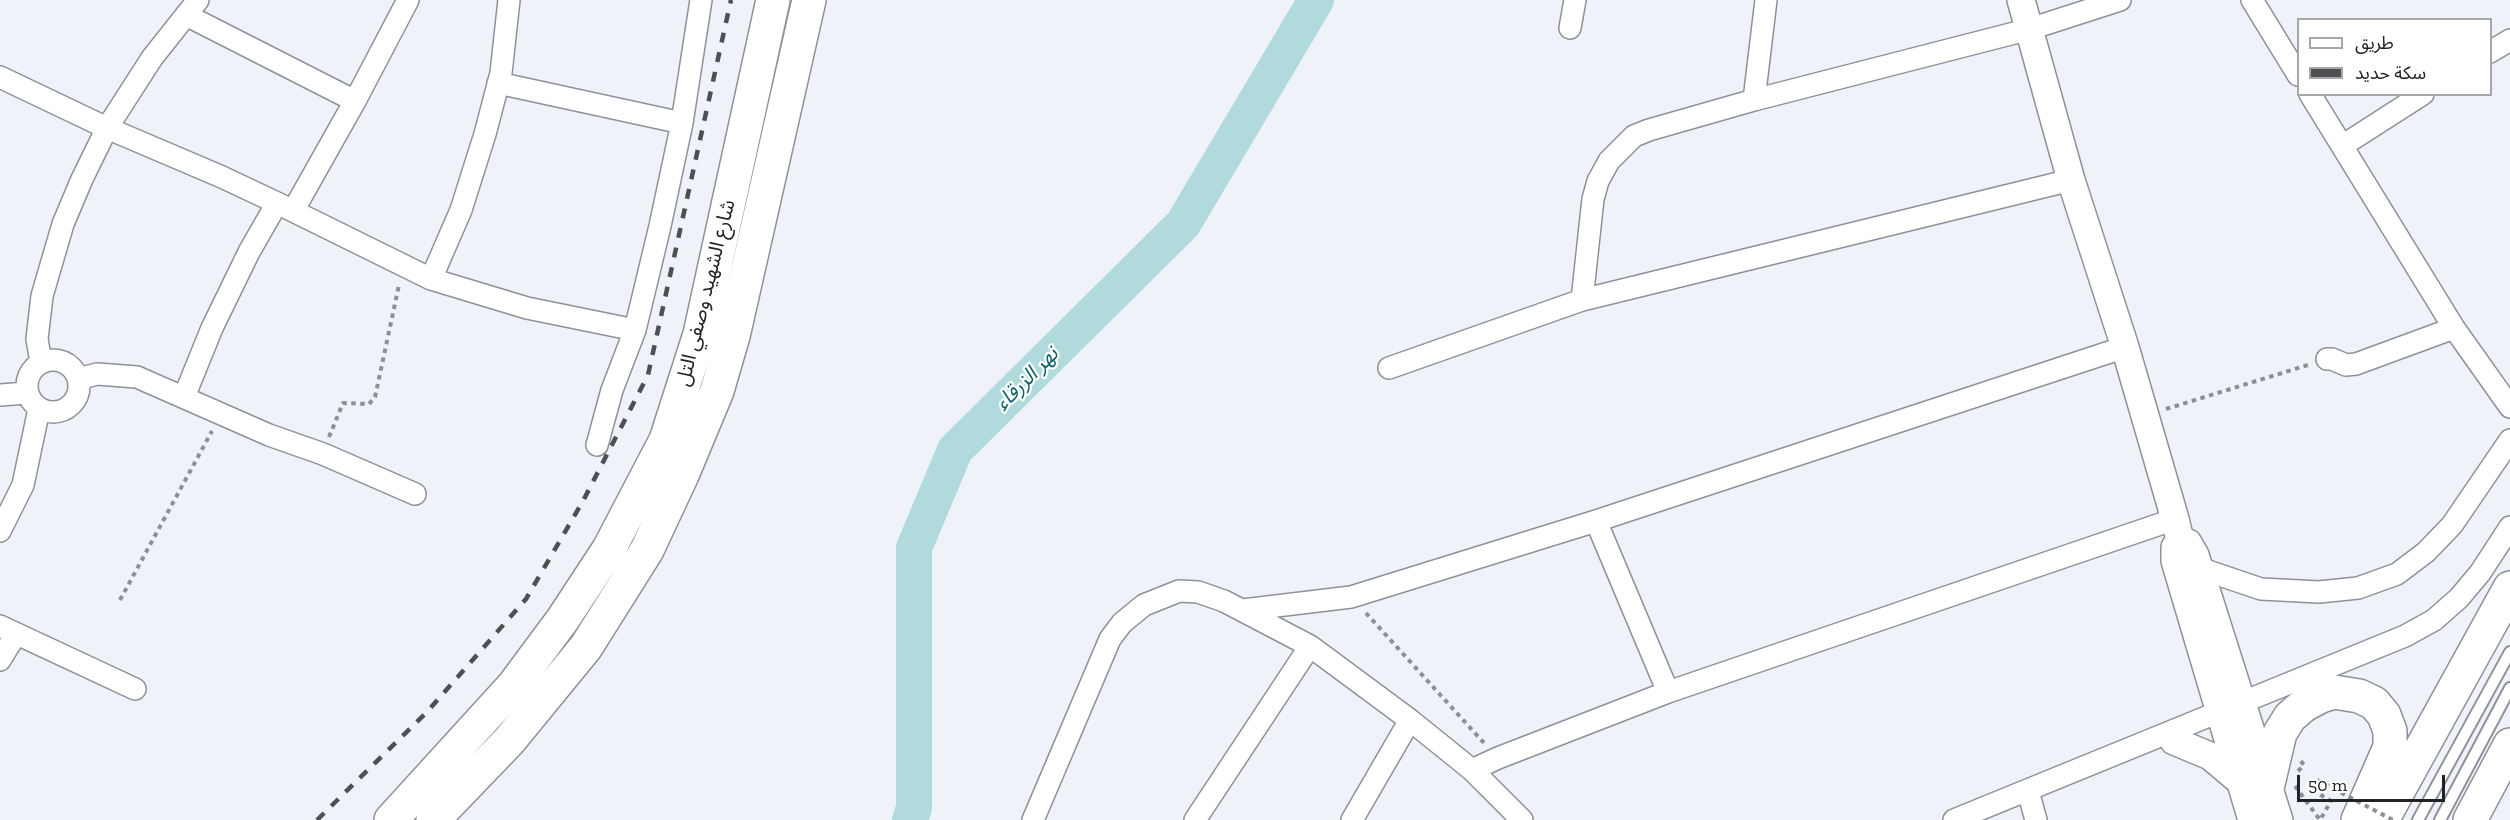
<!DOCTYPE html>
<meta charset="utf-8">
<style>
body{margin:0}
#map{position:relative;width:2510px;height:820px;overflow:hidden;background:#eff2f9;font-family:"Zilla Slab","Noto Sans Arabic",serif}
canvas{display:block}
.legend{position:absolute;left:2297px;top:18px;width:195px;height:78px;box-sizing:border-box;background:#fff;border:2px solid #a6a7a8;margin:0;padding:8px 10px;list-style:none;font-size:18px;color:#212225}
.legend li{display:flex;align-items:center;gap:12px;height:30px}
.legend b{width:30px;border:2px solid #a6a7a8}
.scale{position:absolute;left:2297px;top:775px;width:148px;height:27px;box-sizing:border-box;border:3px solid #212225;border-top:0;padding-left:8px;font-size:18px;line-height:21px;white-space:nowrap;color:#212225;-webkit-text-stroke:4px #fff;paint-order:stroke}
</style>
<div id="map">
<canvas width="2510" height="820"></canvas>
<ul class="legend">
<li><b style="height:8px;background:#fff"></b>طريق</li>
<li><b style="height:8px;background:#4d4f53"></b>سكة حديد</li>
</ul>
<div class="scale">50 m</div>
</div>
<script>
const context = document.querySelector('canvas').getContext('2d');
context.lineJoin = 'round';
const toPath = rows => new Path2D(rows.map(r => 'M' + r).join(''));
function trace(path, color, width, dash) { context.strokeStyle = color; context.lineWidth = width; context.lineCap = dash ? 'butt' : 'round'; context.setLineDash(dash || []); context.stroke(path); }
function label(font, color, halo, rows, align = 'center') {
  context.font = font + ' "Zilla Slab","Noto Sans Arabic",serif'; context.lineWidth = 4.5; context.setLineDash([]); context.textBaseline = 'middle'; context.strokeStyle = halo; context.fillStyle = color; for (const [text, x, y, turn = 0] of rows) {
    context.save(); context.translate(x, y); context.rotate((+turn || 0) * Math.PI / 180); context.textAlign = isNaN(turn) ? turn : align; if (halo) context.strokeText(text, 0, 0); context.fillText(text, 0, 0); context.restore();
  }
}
trace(toPath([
 [910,820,914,808,914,548,955,450,1183,224,1316,0]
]), '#b0dadc', 36);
const service = toPath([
 [2418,820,2510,652],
 [2440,820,2510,688]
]);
const minor = toPath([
 [2252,0,2298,75],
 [186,15,355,101],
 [1570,28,1575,0],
 [2490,52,2510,40],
 [0,77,107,128,222,177,277,203],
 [498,83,682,123],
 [2310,94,2454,328,2510,407],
 [1754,100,1766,0],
 [2342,146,2423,94],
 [293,211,355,101,408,0],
 [431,279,461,210,485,134,501,73,509,0],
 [1582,300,1593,199,1598,181,1609,161,1634,136,1649,130,1754,100,2030,29,2120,0],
 [2327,359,2332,359,2346,365,2356,364,2454,328],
 '27 386a26 26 0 1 1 52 0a26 26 0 1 1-52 0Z',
 [41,362,37,339,42,296,63,224,82,179,107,128,152,58,198,0],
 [1389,368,1582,300,2071,180],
 [78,379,97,374,137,377,269,435,323,454,415,494],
 [0,395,26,393],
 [184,397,212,328,249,252,277,203,431,279,527,308,635,330],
 [597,445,612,390,635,330,660,226,682,123,701,0],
 [1596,521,1668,692],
 [0,531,23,485,39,409],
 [2199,568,2261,589,2319,592,2358,588,2397,574,2426,552,2452,525,2510,440],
 [1243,610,1351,597,1596,521,2125,347],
 [0,626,135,689],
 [0,660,16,634],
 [1472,770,1498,758,1668,692,2175,519],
 [2028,791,2036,820],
 [1033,820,1110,639,1122,623,1144,605,1179,591,1198,592,1224,601,1310,646,1410,720,1472,770,1522,820],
 [1195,820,1310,646],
 [1352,820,1410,720],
 [1954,820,2405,636,2434,620,2459,598,2480,573,2510,527]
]);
const tertiary = toPath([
 [2021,0,2071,180,2125,347,2175,519,2180,540,2175,547,2175,561,2252,820],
 [2180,540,2188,543,2195,555,2279,820],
 [2174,741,2210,756,2241,782]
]);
const primary = toPath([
 [391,820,514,685,563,619,609,549,666,440,700,334,773,0],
 [433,820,509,741,586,647,647,550,682,475,717,391,733,336,809,0]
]);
const trunk = toPath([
 [2268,784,2280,733,2290,717,2304,705,2321,696,2334,692,2359,696,2374,703,2384,715,2390,731,2390,747,2358,820],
 [2382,820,2510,588],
 [2470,820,2510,745]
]);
trace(service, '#8e9197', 14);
trace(minor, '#8e9197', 24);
trace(tertiary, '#8e9197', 30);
trace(primary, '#8e9197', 36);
trace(trunk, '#8e9197', 36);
trace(toPath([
 [2166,409,2311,364],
 [329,437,343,403,369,404,375,397,399,285],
 [120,600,212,431],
 [1366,613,1484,743],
 [2298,771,2304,765,2299,759],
 [2295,786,2320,820,2331,801,2312,790,2317,780]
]), '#8d8f95', 4, [4.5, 4.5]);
trace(service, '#fff', 10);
trace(minor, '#fff', 21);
trace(tertiary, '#fff', 27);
trace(primary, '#fff', 33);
trace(trunk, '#fff', 33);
trace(toPath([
 [317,820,427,712,526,599,583,501,648,375,731,0]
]), '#4d4f53', 4.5, [10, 10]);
trace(toPath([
 [2317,780,2393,820]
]), '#8d8f95', 4, [4.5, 4.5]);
label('20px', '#212225', '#fff', [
 ["شارع الشهيد وصفي التل",706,293,-76]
]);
label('italic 21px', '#0f6367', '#fff', [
 ["نهر الزرقاء",1027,379,-45]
]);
</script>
